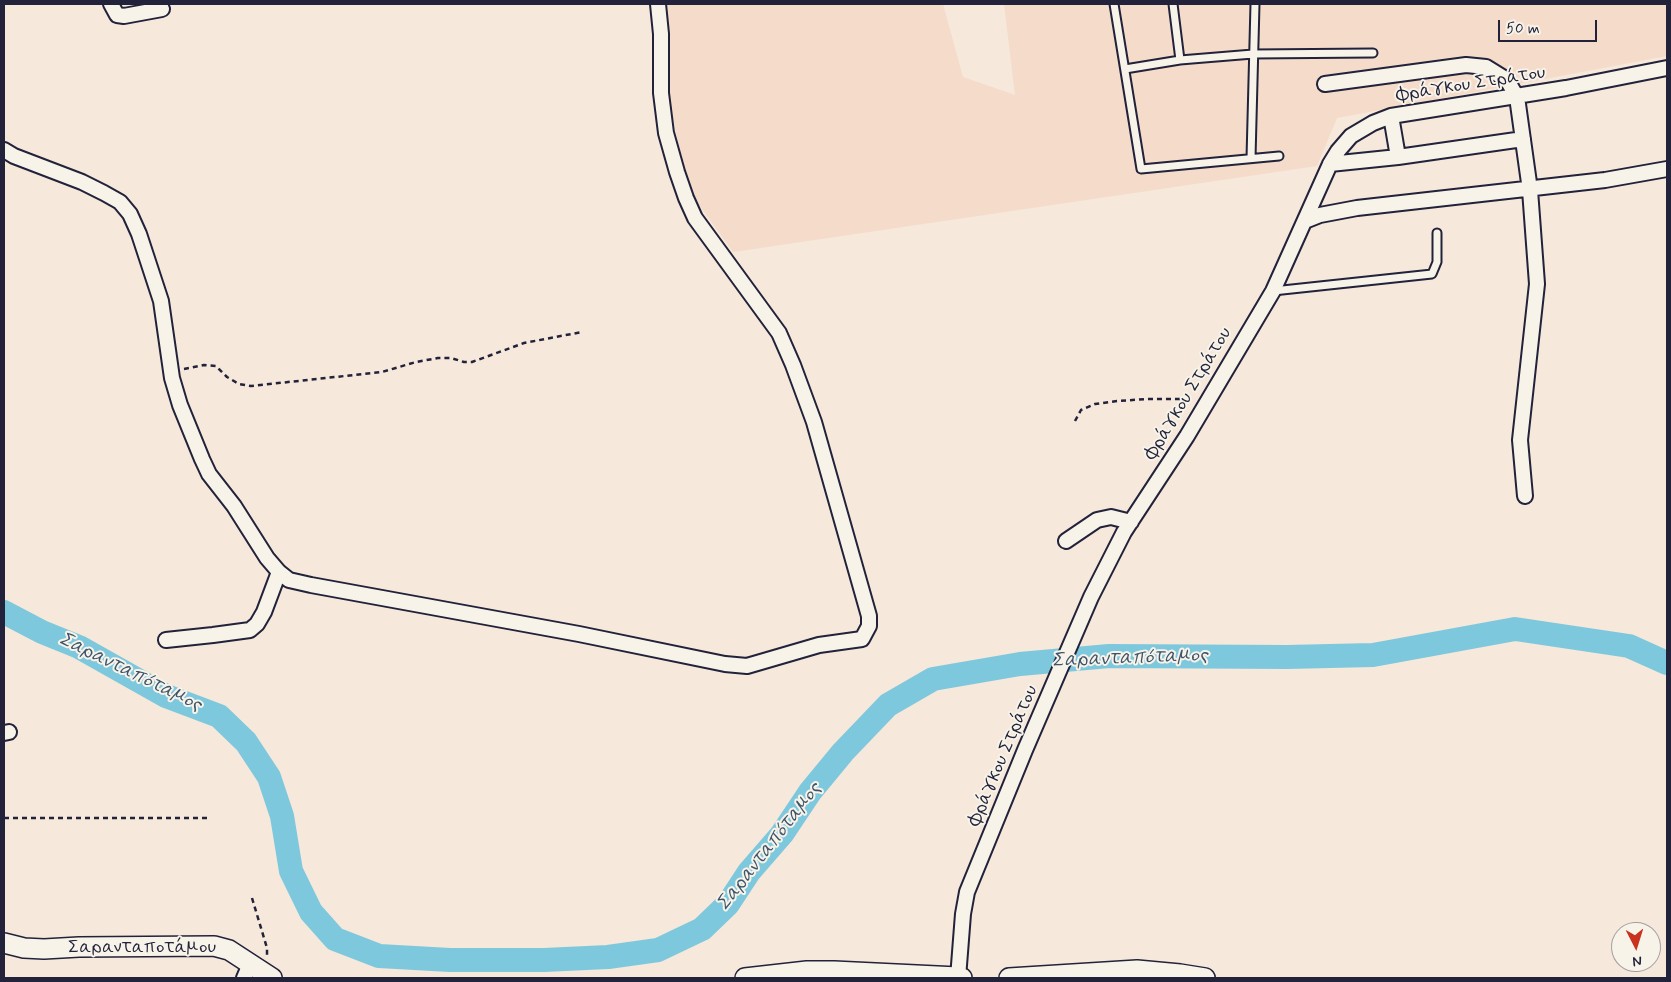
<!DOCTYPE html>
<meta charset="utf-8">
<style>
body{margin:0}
#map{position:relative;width:1671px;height:982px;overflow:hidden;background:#f6e8da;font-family:Mynerve,sans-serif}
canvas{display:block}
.frame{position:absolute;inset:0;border:5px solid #22223b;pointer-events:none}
.north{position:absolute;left:1611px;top:922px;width:50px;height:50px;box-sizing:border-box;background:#f7f3e8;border:1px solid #a29fa3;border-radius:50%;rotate:175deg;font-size:14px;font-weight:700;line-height:20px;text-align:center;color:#22223b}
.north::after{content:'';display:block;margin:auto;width:18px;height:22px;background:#c8321e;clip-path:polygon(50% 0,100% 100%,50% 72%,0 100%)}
.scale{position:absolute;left:1498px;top:20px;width:99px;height:22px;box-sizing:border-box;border:2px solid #22223b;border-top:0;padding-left:6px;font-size:15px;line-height:18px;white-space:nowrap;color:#22223b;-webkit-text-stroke:4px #f7f3e8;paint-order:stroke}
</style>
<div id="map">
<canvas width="1671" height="982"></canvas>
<div class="frame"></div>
<div class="north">N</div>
<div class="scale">50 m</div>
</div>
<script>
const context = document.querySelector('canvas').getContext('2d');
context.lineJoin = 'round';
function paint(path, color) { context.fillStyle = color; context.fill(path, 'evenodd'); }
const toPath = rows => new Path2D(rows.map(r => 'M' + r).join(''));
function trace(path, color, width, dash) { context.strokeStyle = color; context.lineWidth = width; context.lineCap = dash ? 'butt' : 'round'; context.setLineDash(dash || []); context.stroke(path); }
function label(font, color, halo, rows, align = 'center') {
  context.font = font + ' Mynerve,sans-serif'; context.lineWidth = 4; context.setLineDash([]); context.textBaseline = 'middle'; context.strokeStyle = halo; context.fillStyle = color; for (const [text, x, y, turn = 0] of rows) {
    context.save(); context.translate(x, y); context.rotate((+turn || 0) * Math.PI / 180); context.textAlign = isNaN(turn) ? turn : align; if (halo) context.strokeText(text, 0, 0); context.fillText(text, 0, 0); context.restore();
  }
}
paint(toPath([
 [664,4,943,4,963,77,1015,95,1004,4,1667,4,1667,56,1337,118,1317,166,733,252,695,199,683,165,669,101,669,64]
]), '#f4dbca');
trace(toPath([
 [4,612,42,632,79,647,166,696,219,716,246,742,269,777,282,816,291,871,311,912,335,939,379,956,450,960,544,960,608,957,658,950,702,929,728,904,749,872,782,834,810,792,843,752,888,705,933,679,1020,664,1109,656,1287,657,1373,655,1515,629,1629,646,1667,663]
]), '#7ec8de', 24);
const lane = toPath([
 [1114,4,1141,169,1279,156],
 [1173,4,1180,60],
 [1125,69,1180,60,1253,54,1373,53],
 [1251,158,1255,4],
 [1273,291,1432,274,1437,262,1437,233]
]);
const street = toPath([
 [111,4,117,15,124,16,162,9],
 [1325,84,1466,65,1486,67,1507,80,1517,97,1530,190,1537,284,1520,440,1525,496],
 [1391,116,1398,157],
 [4,150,14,156,82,182,104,193,120,202,130,214,139,234,161,301,172,378,180,405,202,459,209,474,234,506,267,558,279,572,289,580,311,585,579,634,725,664,747,666,819,645,862,639,869,626,869,616,814,422,793,365,779,333,695,218,686,198,677,172,666,133,661,93,661,34,658,4],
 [1330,164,1398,157,1523,139],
 [1305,221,1320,215,1357,208,1605,180,1667,169],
 [1066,541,1097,520,1111,517,1131,522],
 [166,640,213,635,250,630,257,624,264,612,279,572],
 [4,733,9,732],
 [244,978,250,964],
 [958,978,963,914,967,892,1025,750,1091,597,1124,532,1187,436,1273,291,1330,164,1338,151,1351,136,1373,123,1391,116,1566,88,1667,68]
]);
const secondary = toPath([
 [4,943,24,948,44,949,79,947,214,946,229,950,272,978],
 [745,978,807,971,834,971,958,977,962,978],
 [1009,978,1137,970,1180,974,1205,978]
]);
trace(lane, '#22223b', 11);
trace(street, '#22223b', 18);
trace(secondary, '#22223b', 22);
trace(toPath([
 [184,369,204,365,216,366,227,377,239,384,251,386,382,372,416,362,438,358,451,358,464,362,472,362,524,343,582,332],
 [1075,421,1081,410,1095,404,1117,401,1148,399,1182,399,1192,402],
 [4,818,208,818],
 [252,898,267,948,267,957]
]), '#22223b', 2.5, [5, 4]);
trace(lane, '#f7f3e8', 7);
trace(street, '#f7f3e8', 14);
trace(secondary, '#f7f3e8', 19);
label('19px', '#22223b', '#f7f3e8', [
 ["Φράγκου Στράτου",1471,85,-9],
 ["Φράγκου Στράτου",1189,394,-59],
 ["Φράγκου Στράτου",1004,756,-67],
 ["Σαρανταποτάμου",142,948]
]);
label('italic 20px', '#3e546c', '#f7f3e8', [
 ["Σαρανταπόταμος",1130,659,-2],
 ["Σαρανταπόταμος",130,673,26],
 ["Σαρανταπόταμος",770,847,-52]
]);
</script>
